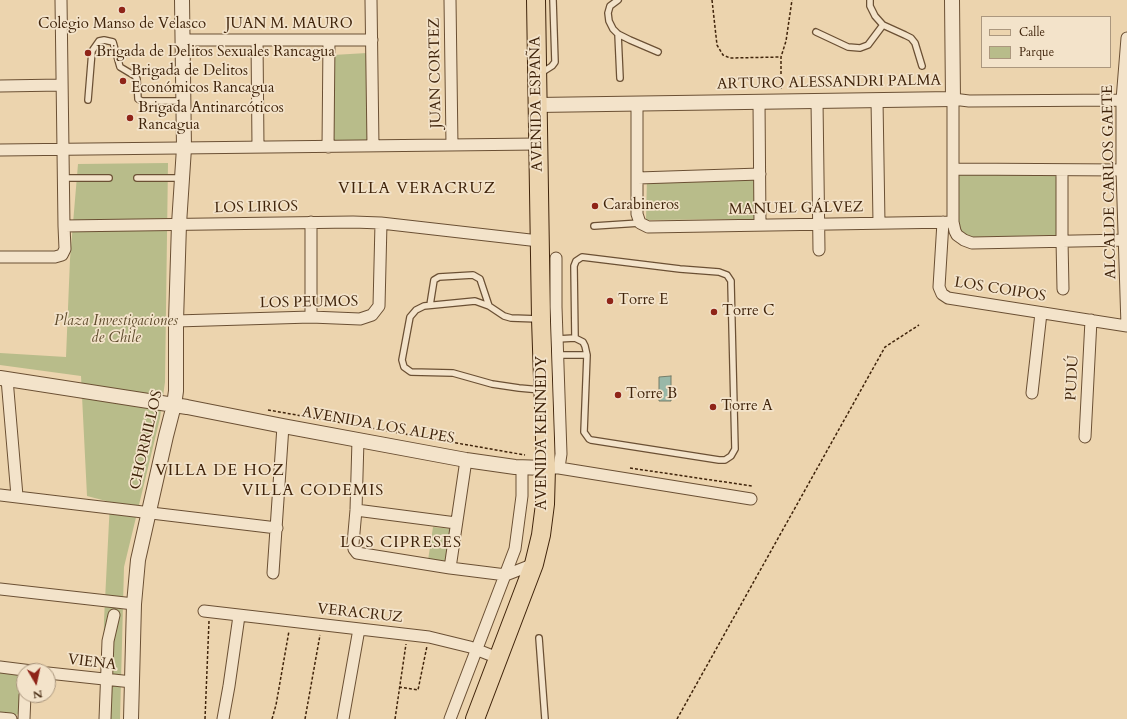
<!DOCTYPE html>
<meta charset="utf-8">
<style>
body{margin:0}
#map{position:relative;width:1127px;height:719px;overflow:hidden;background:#ecd4ae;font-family:Cardo,serif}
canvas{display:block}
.legend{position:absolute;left:981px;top:16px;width:130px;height:52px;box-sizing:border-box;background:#f3e3ca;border:1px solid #ab977e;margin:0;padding:5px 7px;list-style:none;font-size:12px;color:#40240b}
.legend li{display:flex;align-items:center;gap:8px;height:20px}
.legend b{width:20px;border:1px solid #ab977e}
.north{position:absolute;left:16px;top:663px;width:40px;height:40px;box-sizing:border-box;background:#f3e3ca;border:1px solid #ab977e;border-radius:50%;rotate:171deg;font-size:11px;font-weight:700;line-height:16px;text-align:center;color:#40240b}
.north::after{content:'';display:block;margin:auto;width:14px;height:18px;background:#8f2418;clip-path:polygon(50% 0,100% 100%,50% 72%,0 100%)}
</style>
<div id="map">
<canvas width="1127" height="719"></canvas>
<ul class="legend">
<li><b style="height:5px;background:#ecd4ae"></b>Calle</li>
<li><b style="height:11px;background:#b8bc8a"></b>Parque</li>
</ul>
<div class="north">N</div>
</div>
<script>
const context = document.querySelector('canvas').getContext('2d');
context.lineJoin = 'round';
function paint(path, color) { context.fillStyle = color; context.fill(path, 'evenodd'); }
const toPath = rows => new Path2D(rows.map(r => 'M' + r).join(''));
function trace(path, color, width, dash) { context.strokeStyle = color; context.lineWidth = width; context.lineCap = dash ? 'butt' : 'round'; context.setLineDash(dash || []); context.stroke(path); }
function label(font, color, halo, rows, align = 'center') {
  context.font = font + ' Cardo,serif'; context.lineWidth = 3.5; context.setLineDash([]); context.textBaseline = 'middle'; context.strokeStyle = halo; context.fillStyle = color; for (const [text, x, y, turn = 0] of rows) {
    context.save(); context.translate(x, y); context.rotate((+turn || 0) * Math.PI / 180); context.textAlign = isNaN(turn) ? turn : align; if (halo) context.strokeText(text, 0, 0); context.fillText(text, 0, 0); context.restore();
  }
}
paint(toPath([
 [367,53,369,144,334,144,333,55],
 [168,163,165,382,160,418,124,567,120,719,102,719,104,620,110,502,87,496,81,376,0,365,0,353,66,357,70,259,78,164],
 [958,173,1059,174,1058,235,972,237,966,235,961,231,958,225],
 [757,175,758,219,646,220,647,177],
 [433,527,452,529,447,570,427,567],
 [0,671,17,673,20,676,20,713,16,715,0,714]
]), '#b8bc8a');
const water = toPath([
 [671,376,671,401,659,401,659,377,671,376]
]);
paint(water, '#99b8a8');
trace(water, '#757d69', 1);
const service = toPath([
 [618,0,610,6,608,13,609,21,613,29,618,34,630,40,658,52],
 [870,0,870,6,875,16,883,25,905,35,911,38,915,43,922,66],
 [816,32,848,47,860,48,868,45,883,25],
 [618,34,620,78],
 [541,73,552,66,555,62,553,0],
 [88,100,92,51,99,41,104,40,113,42,120,67,135,76,137,79,138,99,142,101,183,101],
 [63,178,109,178],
 [137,178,182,178],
 [594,226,640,223],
 [430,305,434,280,439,277,473,275,480,279,489,306],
 [539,319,511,318,504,316,489,306,475,301,424,306,416,310,410,317,402,360,404,367,411,372,453,373,492,384,519,388,541,390],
 [557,339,575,338,583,342,585,346,587,355,584,432,589,439,591,440,719,460,725,460,731,456,735,449,731,284,731,281,727,275,719,272,680,269,582,257,576,261,574,266,575,338],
 [558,355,587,355],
 [539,638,545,719]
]);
const minor = toPath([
 [61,0,64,226],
 [371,0,373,146],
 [450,0,452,145],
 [182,40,372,40],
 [257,40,258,147],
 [0,86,62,85],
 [877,100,879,223],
 [1122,100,969,101,953,99,953,222,955,231,957,235,964,240,972,243,1127,240],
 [817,101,819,250],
 [759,102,760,225],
 [637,103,637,214,640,223,648,227,953,222],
 [328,147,329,40],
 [0,150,538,144],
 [954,169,1122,170],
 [1062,170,1062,240,1063,289],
 [638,178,760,174],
 [311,222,311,317],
 [943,222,939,287,942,294,948,298,1127,326],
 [0,257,55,257,62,255,65,249,64,226,353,222,381,223,539,241],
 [556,258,556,307,561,454,559,468],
 [176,321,311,317,360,319,372,315,379,306,381,223],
 [1127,326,1122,170,1122,100,1127,38],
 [7,379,17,496],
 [1032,393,1041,313],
 [1085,437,1091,320],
 [358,440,356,510,353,544,354,549,357,553,450,568,506,575,534,564],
 [552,468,559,468,751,499],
 [0,495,277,528],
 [356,510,456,523],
 [450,568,466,460],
 [273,573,283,426],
 [0,589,134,604],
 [204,611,429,637,470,647,498,658],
 [0,667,32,671],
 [48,673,132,682],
 [0,718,11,719],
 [24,719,25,695],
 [105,719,108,641,114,615],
 [223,719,229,686,239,616],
 [343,719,359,629],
 [450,719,515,549,522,496,522,468]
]);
const tertiary = toPath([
 [537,105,953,99,952,0],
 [0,378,187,407,283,426,466,460,515,467,546,468],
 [131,719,134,604,138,560,166,436,174,405,176,391,176,321,179,224,184,148,182,0]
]);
const primary = toPath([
 [475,719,534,564,541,535,545,504,546,468,541,319,536,0]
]);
trace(service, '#6b5034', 8);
trace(minor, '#6b5034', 13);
trace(tertiary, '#6b5034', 16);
trace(primary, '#40240b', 20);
trace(toPath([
 [712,0,717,45,723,55,730,58,781,57],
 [781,89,781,57,786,41,792,0],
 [268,410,525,455],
 [630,468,752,486],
 [399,687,418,690,427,646],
 [205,719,209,621],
 [272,719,276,705,289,631],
 [305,719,320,635],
 [395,719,406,644],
 [677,719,885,347,919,325]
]), '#40240b', 1.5, [3, 2]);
trace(service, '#f3e3ca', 5.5);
trace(minor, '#f3e3ca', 11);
trace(tertiary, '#f3e3ca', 14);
trace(primary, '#ecd4ae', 18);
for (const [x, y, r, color] of [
 [122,10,4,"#8f2418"],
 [88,53,4,"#8f2418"],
 [123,81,4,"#8f2418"],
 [130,118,4,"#8f2418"],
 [595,206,4,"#8f2418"],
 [610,301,4,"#8f2418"],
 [714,312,4,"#8f2418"],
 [618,395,4,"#8f2418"],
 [713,407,4,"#8f2418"]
]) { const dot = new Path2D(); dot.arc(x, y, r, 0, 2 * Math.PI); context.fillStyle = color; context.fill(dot); trace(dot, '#f3e3ca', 1.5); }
label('15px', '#40240b', '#f3e3ca', [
 ["Colegio Manso de Velasco",122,25,"center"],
 ["Brigada de Delitos Sexuales Rancagua",96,53],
 ["Brigada de Delitos",131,72],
 ["Económicos Rancagua",131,89],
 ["Brigada Antinarcóticos",138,109],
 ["Rancagua",138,126],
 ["Carabineros",603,206],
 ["Torre E",618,301],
 ["Torre C",722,312],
 ["Torre B",626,395],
 ["Torre A",721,407]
], 'left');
label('15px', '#40240b', '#f3e3ca', [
 ["JUAN M. MAURO",289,25],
 ["JUAN CORTEZ",436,73,-91],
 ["ARTURO ALESSANDRI PALMA",829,83,-1],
 ["AVENIDA ESPAÑA",537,104,-91],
 ["ALCALDE CARLOS GAETE",1110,182,-91],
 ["LOS LIRIOS",256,208,-1],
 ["MANUEL GÁLVEZ",796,209,-1],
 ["LOS COIPOS",1000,290,9],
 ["LOS PEUMOS",309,303,-1],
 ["PUDÚ",1073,378,-87],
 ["AVENIDA LOS ALPES",378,426,10],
 ["AVENIDA KENNEDY",543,433,-90],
 ["CHORRILLOS",147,440,-77],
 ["VERACRUZ",360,614,6],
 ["VIENA",92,663,7]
]);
label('italic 15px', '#5e4a2b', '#f3e3ca', [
 ["Plaza Investigaciones",116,322],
 ["de Chile",116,339]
]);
context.letterSpacing = '1px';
label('16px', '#40240b', '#f3e3ca', [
 ["VILLA VERACRUZ",417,189],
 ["VILLA DE HOZ",220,471],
 ["VILLA CODEMIS",313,491],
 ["LOS CIPRESES",401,543]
]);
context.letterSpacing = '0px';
</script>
